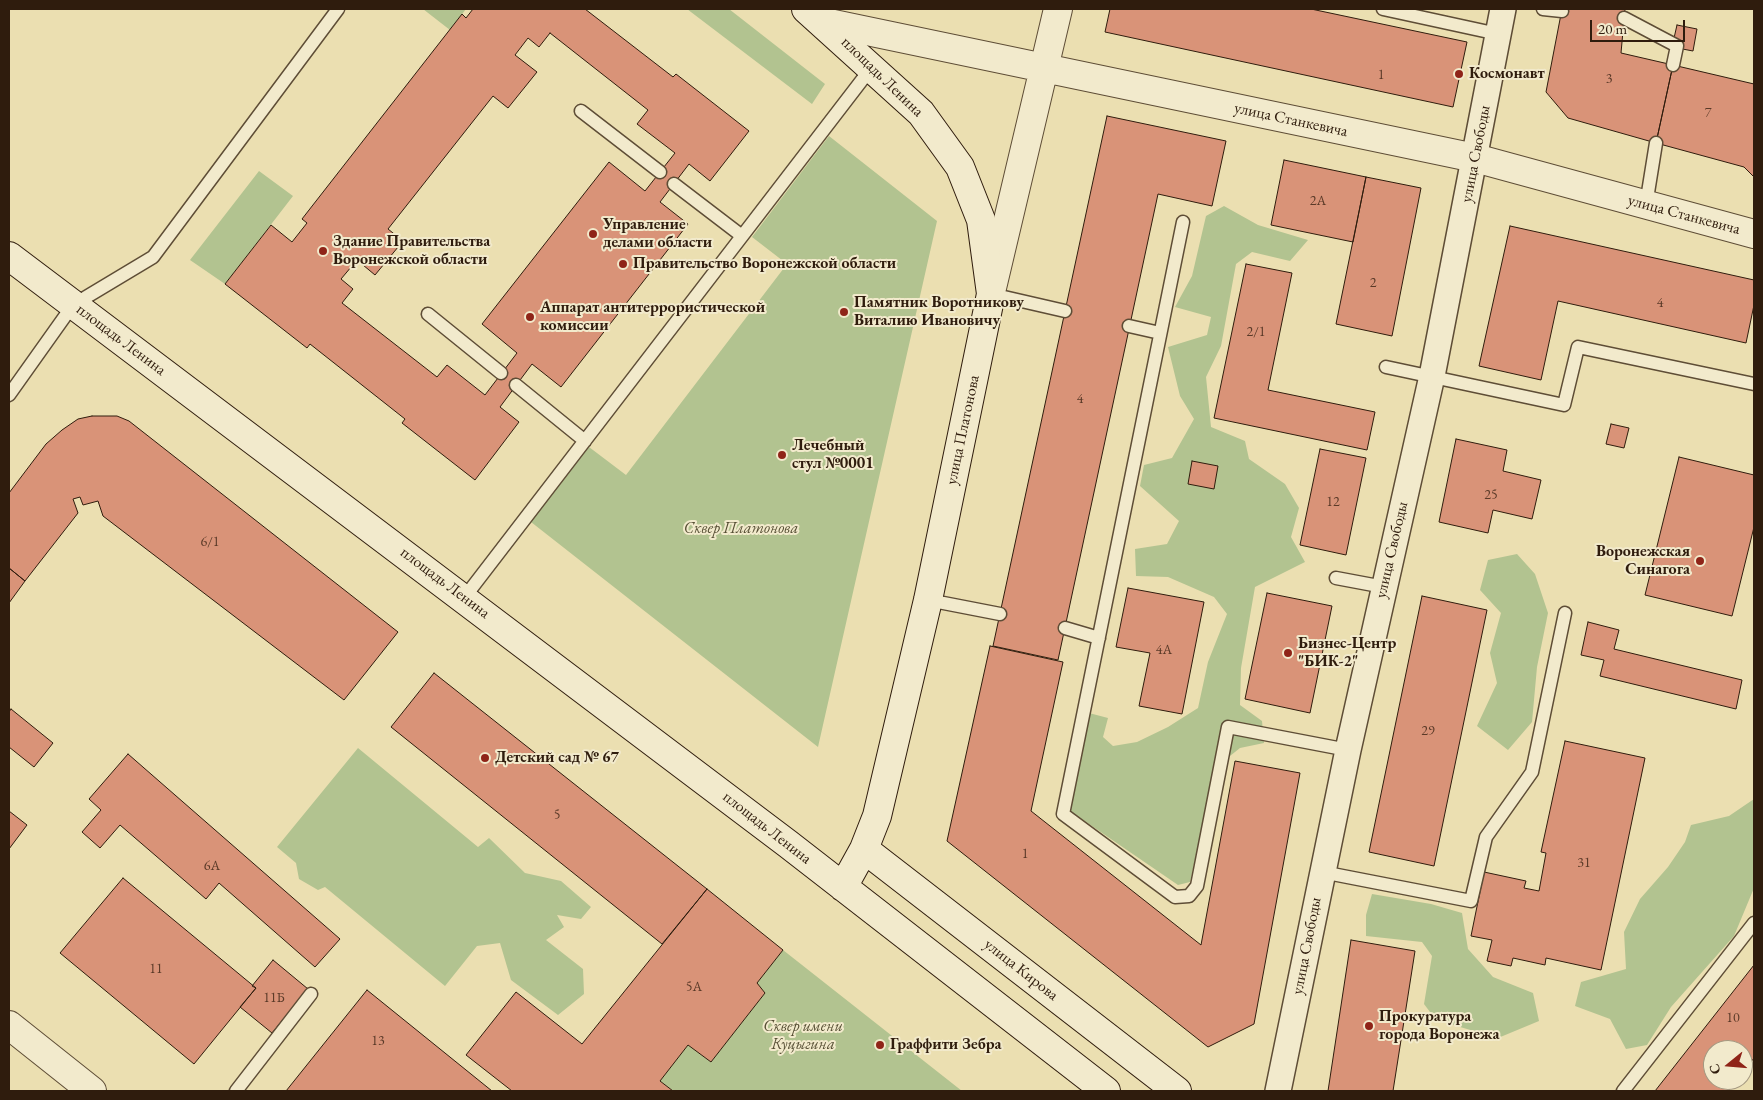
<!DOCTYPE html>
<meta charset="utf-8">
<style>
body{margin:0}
#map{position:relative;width:1763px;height:1100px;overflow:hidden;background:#ebdfb1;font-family:"EB Garamond",serif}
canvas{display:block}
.frame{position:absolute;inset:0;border:10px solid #2f1c0d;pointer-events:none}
.north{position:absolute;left:1703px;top:1040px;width:50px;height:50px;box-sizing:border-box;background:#f2eacc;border:1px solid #a49880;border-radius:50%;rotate:253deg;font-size:14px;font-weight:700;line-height:20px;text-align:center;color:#2f1c0d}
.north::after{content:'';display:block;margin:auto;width:18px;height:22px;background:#8f2418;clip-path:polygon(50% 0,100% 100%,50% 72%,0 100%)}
.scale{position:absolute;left:1590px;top:20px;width:95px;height:22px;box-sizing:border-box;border:2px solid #2f1c0d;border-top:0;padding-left:6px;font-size:15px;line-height:18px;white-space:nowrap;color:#2f1c0d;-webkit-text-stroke:4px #f2eacc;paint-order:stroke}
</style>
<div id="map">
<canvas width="1763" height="1100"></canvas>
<div class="frame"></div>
<div class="north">С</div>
<div class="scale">20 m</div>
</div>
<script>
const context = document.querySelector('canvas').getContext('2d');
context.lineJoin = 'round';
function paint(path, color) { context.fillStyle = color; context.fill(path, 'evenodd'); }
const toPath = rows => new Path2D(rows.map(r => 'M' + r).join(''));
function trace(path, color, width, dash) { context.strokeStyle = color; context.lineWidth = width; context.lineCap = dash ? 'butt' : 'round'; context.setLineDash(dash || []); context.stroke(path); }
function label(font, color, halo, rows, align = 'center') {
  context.font = font + ' "EB Garamond",serif'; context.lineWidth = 4; context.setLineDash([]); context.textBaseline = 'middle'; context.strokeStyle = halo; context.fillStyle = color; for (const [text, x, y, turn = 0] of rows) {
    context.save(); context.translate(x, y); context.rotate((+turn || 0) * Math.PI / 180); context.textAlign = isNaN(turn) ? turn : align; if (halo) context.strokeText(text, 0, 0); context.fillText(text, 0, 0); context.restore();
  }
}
paint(toPath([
 [423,9,466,9,450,30],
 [687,9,729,9,825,84,812,104],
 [829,136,937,221,818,747,531,522,589,447,626,475,787,264,752,237],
 [259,171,293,196,225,284,190,260],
 [1224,206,1258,225,1308,240,1290,261,1252,252,1236,264,1221,346,1206,377,1211,427,1245,441,1249,459,1285,484,1299,508,1291,537,1305,562,1255,587,1241,668,1240,705,1262,721,1264,743,1240,748,1215,768,1190,882,1178,885,1070,811,1089,713,1108,718,1103,737,1113,746,1137,742,1168,727,1198,708,1208,662,1227,614,1214,597,1168,577,1136,576,1135,549,1167,544,1179,521,1140,486,1144,465,1172,458,1194,419,1180,396,1168,347,1207,335,1211,317,1175,307,1192,276,1206,216],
 [1517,554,1535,574,1548,613,1537,667,1532,722,1508,750,1477,726,1497,683,1490,653,1501,613,1480,590,1488,560],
 [358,748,478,847,489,838,525,873,561,881,591,907,581,919,557,915,564,927,546,940,583,969,584,994,558,1015,511,980,500,943,477,946,445,986,325,887,318,890,299,879,296,863,277,847],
 [1754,799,1754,888,1734,936,1671,1007,1647,1045,1626,1049,1610,1019,1575,1006,1581,982,1626,969,1624,932,1640,899,1668,867,1685,842,1691,825,1729,816],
 [1372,894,1431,904,1462,913,1468,949,1493,977,1533,993,1539,1021,1498,1038,1436,1020,1424,1004,1432,956,1422,942,1366,936,1366,915],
 [783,950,962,1091,673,1091,660,1081,688,1045,711,1062,765,993,757,983]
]), '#b2c390');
const building = toPath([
 [473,9,585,9,673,77,676,74,749,131,710,181,689,164,660,202,688,224,561,387,532,364,500,407,519,422,475,480,402,423,405,419,310,344,307,348,225,284,271,225,292,242,307,223,302,219,462,14,466,18,473,9],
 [550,33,648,110,637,124,675,153,645,191,609,162,482,324,517,353,485,395,447,365,437,377,342,303,353,289,341,279,357,260,375,275,403,241,388,229,493,96,508,108,537,72,515,55,528,38,539,47,550,33],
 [1110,9,1311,9,1467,42,1453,107,1105,32,1110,9],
 [1562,9,1625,9,1621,53,1673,65,1656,143,1568,118,1546,92,1562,9],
 [1677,25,1697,29,1693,51,1672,47,1677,25],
 [1673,65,1754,84,1754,177,1744,167,1656,143,1673,65],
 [1107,116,1226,141,1212,206,1158,194,1058,660,993,646,1107,116],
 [1284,160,1366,177,1353,242,1271,225,1284,160],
 [1366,177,1421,188,1392,336,1336,324,1366,177],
 [1510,226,1754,280,1754,305,1746,343,1558,301,1541,380,1479,366,1510,226],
 [1246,264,1292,273,1268,390,1375,412,1367,450,1214,418,1246,264],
 [92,416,117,416,129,421,398,632,344,700,103,516,98,501,83,505,80,497,73,499,78,513,25,581,9,568,9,493,46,444,62,430,78,419,92,416],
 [1611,424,1629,428,1624,448,1606,444,1611,424],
 [1456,439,1507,450,1503,471,1541,480,1532,519,1493,510,1488,533,1439,522,1456,439],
 [1320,449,1366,458,1346,555,1300,545,1320,449],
 [1679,457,1754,475,1754,527,1732,616,1645,595,1679,457],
 [1192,461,1218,466,1214,489,1188,484,1192,461],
 [9,568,25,581,9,603,9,568],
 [1128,588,1204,602,1182,714,1139,706,1150,653,1116,647,1128,588],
 [1267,593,1332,606,1310,713,1245,699,1267,593],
 [1422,596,1487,610,1434,866,1369,852,1422,596],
 [1588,622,1619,630,1614,649,1742,680,1736,709,1600,676,1604,660,1581,655,1588,622],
 [990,646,1063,662,1031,811,1201,945,1235,761,1300,773,1254,1024,1208,1047,947,841,990,646],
 [434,673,707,889,662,944,391,727,434,673],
 [11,709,53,743,34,767,9,747,9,712,11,709],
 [1565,741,1645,758,1601,970,1546,958,1545,965,1513,958,1511,966,1487,961,1492,940,1471,936,1484,872,1526,881,1524,888,1539,891,1546,853,1541,852,1565,741],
 [128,754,340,939,315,967,219,883,206,899,120,825,100,848,82,832,101,810,89,799,128,754],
 [9,811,27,825,9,849,9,811],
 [123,878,256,988,194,1064,60,953,123,878],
 [707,889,783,950,757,983,765,993,711,1062,688,1045,660,1081,673,1091,512,1091,466,1055,516,992,582,1044,707,889],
 [1351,940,1415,951,1393,1091,1328,1091,1351,940],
 [273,960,308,989,272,1033,240,1007,256,988,252,986,273,960],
 [1754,965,1754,1058,1743,1072,1743,1050,1713,1050,1713,1080,1737,1080,1728,1091,1655,1091,1754,965],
 [367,990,492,1091,286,1091,367,990]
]);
paint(building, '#d99378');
trace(building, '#2f1c0d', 1);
const service = toPath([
 [1383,9,1498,34],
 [1543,9,1562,11],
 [1624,18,1677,46,1673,65],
 [581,111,660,172],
 [674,184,742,236],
 [1646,205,1656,143],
 [1183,222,1063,814,1175,897,1189,896,1197,886,1228,727,1348,750],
 [991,294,1065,311],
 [428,314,501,373],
 [1129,326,1160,333],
 [1386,367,1564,405,1578,347,1754,384],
 [516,385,585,441],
 [9,395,73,305,153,257,338,9],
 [1336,578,1384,587],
 [464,598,872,67],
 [928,600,1000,614],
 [1065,628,1099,638],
 [1322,872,1471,901,1486,837,1532,772,1565,613],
 [236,1091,311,994],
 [1623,1091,1754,923]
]);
const minor = toPath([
 [1278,1091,1348,750,1432,376,1503,9]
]);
const tertiary = toPath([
 [824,22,1475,158,1754,234],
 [991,292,1058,9],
 [9,1025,92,1091]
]);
const secondary = toPath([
 [806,9,921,113,960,167,981,220,991,294,928,600,877,816,864,849,843,887],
 [9,256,788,844,1106,1091],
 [864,849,1177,1091]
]);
trace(service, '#5e4d36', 15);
trace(minor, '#5e4d36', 28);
trace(tertiary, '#5e4d36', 30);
trace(secondary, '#2f1c0d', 30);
trace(service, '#f2eacc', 12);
trace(minor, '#f2eacc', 25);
trace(tertiary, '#f2eacc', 28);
trace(secondary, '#f2eacc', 28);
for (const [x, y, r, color] of [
 [1459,74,5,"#8f2418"],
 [593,234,5,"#8f2418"],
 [323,251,5,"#8f2418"],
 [623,264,5,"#8f2418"],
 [844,312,5,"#8f2418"],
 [530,317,5,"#8f2418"],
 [782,455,5,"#8f2418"],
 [1700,561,5,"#8f2418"],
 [1288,653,5,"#8f2418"],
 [485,758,5,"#8f2418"],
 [1369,1026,5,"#8f2418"],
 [880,1045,5,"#8f2418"]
]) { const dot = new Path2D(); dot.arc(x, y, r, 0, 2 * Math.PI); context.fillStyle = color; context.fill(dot); trace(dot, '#f2eacc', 2); }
label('14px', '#5a3a28', null, [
 ["1",1381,75],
 ["3",1609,79],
 ["7",1708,113],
 ["2А",1318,201],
 ["2",1373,283],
 ["4",1660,303],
 ["2/1",1256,332],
 ["4",1080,399],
 ["25",1491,495],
 ["12",1333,502],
 ["6/1",210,542],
 ["4А",1164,650],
 ["29",1428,731],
 ["5",557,815],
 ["1",1025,854],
 ["31",1584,863],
 ["6А",212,866],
 ["11",156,969],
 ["5А",694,987],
 ["11Б",274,998],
 ["10",1733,1018],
 ["13",378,1041]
]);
label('bold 16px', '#2f1c0d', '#f2eacc', [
 ["Космонавт",1469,74],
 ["Управление",603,225],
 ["делами области",603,243],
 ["Здание Правительства",333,242],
 ["Воронежской области",333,260],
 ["Правительство Воронежской области",633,264],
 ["Памятник Воротникову",854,303],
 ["Виталию Ивановичу",854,321],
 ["Аппарат антитеррористической",540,308],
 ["комиссии",540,326],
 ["Лечебный",792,446],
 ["стул №0001",792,464],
 ["Воронежская",1690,552,"right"],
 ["Синагога",1690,570,"right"],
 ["Бизнес-Центр",1298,644],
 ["\"БИК-2\"",1298,662],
 ["Детский сад № 67",495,758],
 ["Прокуратура",1379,1017],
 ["города Воронежа",1379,1035],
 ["Граффити Зебра",890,1045]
], 'left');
label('16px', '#2f1c0d', '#f2eacc', [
 ["площадь Ленина",882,77,44],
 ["улица Станкевича",1291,120,12],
 ["улица Свободы",1476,154,-79],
 ["улица Станкевича",1684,215,15],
 ["площадь Ленина",121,340,37],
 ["улица Платонова",963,430,-78],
 ["улица Свободы",1392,550,-77],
 ["площадь Ленина",445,583,37],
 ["площадь Ленина",767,828,38],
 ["улица Свободы",1307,946,-79],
 ["улица Кирова",1021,970,38]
]);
label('italic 16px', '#564e34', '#f2eacc', [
 ["Сквер Платонова",741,529],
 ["Сквер имени",803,1027],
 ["Куцыгина",803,1045]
]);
</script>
